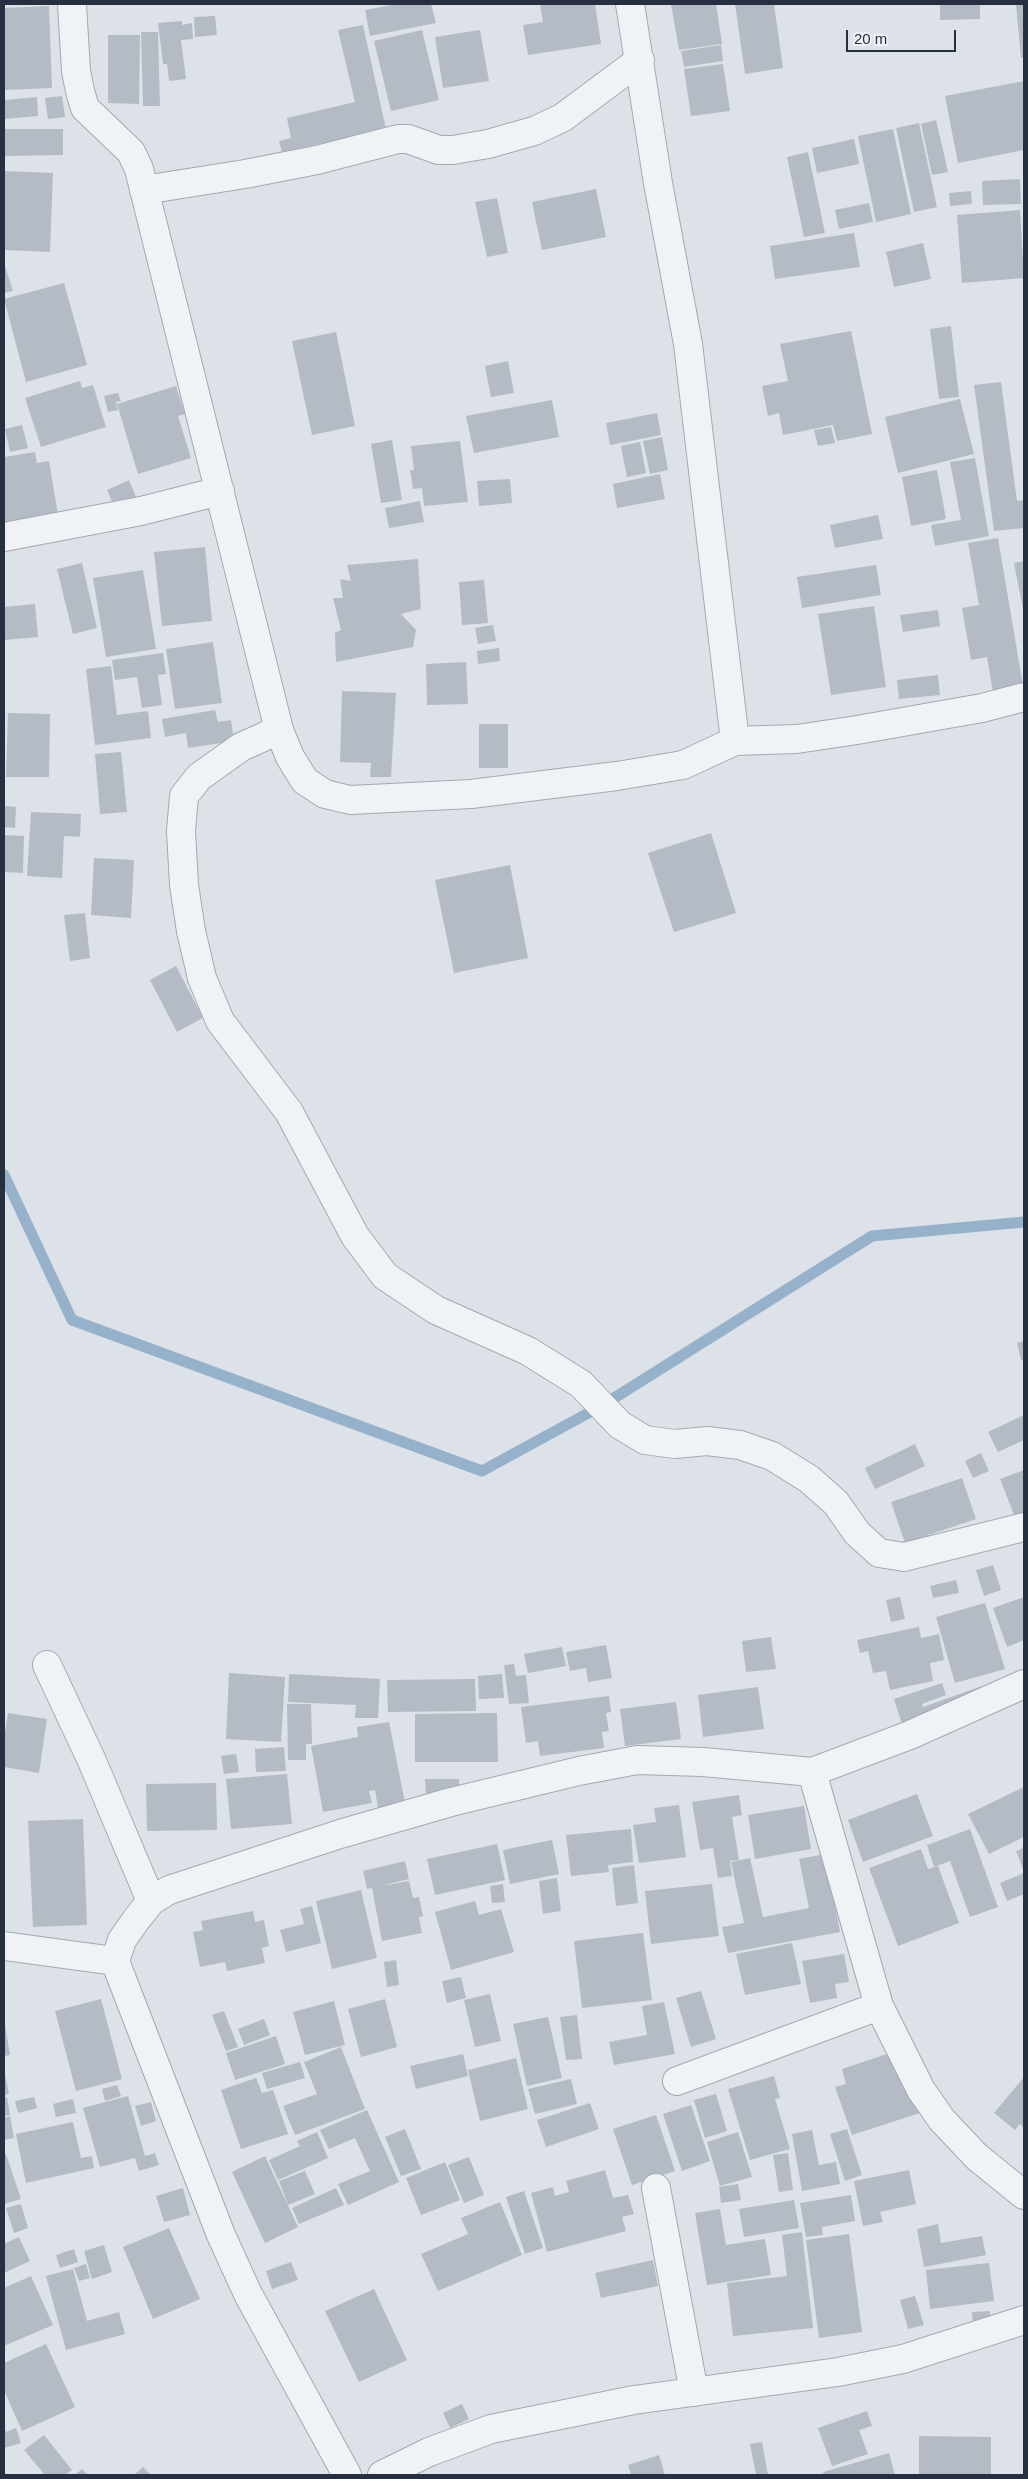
<!DOCTYPE html>
<style>
body{margin:0}
#map{position:relative;width:1028px;height:2479px;overflow:hidden;background:#dde2e8;font-family:Arial,sans-serif}
canvas{display:block}
.frame{position:absolute;inset:0;border:5px solid #263040;pointer-events:none}
.scale{position:absolute;left:846px;top:30px;width:110px;height:22px;box-sizing:border-box;border:2px solid #263040;border-top:0;padding-left:6px;font-size:15px;line-height:18px;white-space:nowrap;color:#263040;-webkit-text-stroke:4px #edf1f6;paint-order:stroke}
</style>
<div id="map">
<canvas width="1028" height="2479"></canvas>
<div class="frame"></div>
<div class="scale">20 m</div>
</div>
<script>
const context = document.querySelector('canvas').getContext('2d');
context.lineJoin = 'round';
const toPath = rows => new Path2D(rows.map(r => 'M' + r).join(''));
function trace(path, color, width, dash) { context.strokeStyle = color; context.lineWidth = width; context.lineCap = dash ? 'butt' : 'round'; context.setLineDash(dash || []); context.stroke(path); }
function paint(path, color) { context.fillStyle = color; context.fill(path, 'evenodd'); }
trace(toPath([
 [4,1175,72,1320,482,1471,603,1405,872,1236,1024,1222]
]), '#96b2cb', 11);
paint(toPath([
 [397,4,431,4,436,23,370,36,365,10],
 [540,4,595,4,601,44,528,55,523,25,543,22],
 [671,4,716,4,722,44,679,50],
 [735,4,774,4,783,68,745,74],
 [940,4,980,4,980,19,940,20],
 [1016,4,1024,4,1024,57,1021,58],
 [49,6,52,88,4,90,4,8],
 [215,16,217,35,195,37,194,17],
 [182,21,182,25,192,23,193,39,181,40,186,79,169,81,167,64,163,64,158,23],
 [363,25,386,129,282,152,279,141,291,138,287,118,355,102,338,30],
 [422,30,439,100,391,111,374,41],
 [480,30,489,81,443,88,435,37],
 [141,32,158,32,160,106,143,106],
 [108,35,140,35,139,104,108,103],
 [721,45,723,61,684,67,681,51],
 [723,64,730,111,691,116,684,69],
 [1024,81,1024,150,958,163,945,96],
 [62,96,65,117,48,119,45,98],
 [37,97,38,116,4,119,4,100],
 [936,120,948,172,932,175,921,124],
 [919,123,937,207,914,212,896,128],
 [4,129,63,129,63,155,4,156],
 [893,129,911,214,876,222,858,136],
 [854,139,859,164,817,173,812,148],
 [808,152,825,233,804,237,787,157],
 [5,171,53,173,50,252,4,250],
 [1020,179,1021,204,983,205,982,181],
 [596,189,606,237,542,250,532,202],
 [971,191,972,204,950,206,949,193],
 [497,198,508,253,487,257,475,202],
 [869,203,873,222,839,229,835,210],
 [1020,210,1024,278,962,283,957,215],
 [854,233,860,267,775,279,770,246],
 [923,243,931,279,894,287,886,252],
 [4,266,5,266,13,291,4,293],
 [64,283,87,365,26,382,4,299],
 [951,326,959,397,939,399,930,329],
 [851,331,872,434,837,441,833,425,783,435,779,413,768,416,762,386,788,381,780,344],
 [336,332,355,426,312,435,292,341],
 [508,361,514,393,491,397,485,366],
 [80,381,82,388,93,385,106,427,41,447,25,398],
 [1001,382,1017,501,1024,500,1024,528,994,531,974,385],
 [176,386,185,414,178,416,191,458,138,474,117,404],
 [118,393,121,401,116,402,118,410,108,412,104,396],
 [960,399,974,454,898,473,885,417],
 [552,400,559,437,474,453,466,416],
 [657,413,661,435,610,445,606,423],
 [22,425,28,448,10,452,5,429],
 [831,427,835,443,818,446,814,430],
 [662,437,668,470,650,474,643,441],
 [392,440,402,500,381,503,371,444],
 [460,441,468,502,424,506,422,488,413,489,410,470,414,470,411,446],
 [640,442,646,473,627,477,621,446],
 [35,452,37,463,49,461,58,515,4,524,4,457],
 [975,458,989,536,935,546,931,525,961,520,950,462],
 [937,470,946,519,911,526,902,477],
 [660,474,665,499,617,508,613,484],
 [510,479,512,503,479,506,477,481],
 [129,480,136,497,114,506,107,490],
 [420,501,424,522,389,528,385,508],
 [878,515,883,539,835,548,830,525],
 [998,538,1023,686,993,692,987,657,971,660,962,608,979,605,968,543],
 [205,547,212,621,162,626,154,552],
 [418,559,421,609,401,614,416,630,413,647,336,662,335,633,341,630,333,598,343,598,340,579,351,581,347,565],
 [1024,561,1024,609,1023,609,1014,563],
 [82,563,97,628,73,634,57,569],
 [876,565,881,595,802,608,797,577],
 [143,570,156,649,106,657,93,578],
 [484,580,488,623,462,625,459,582],
 [35,604,38,637,4,640,4,607],
 [874,606,886,687,831,695,818,614],
 [938,610,940,626,903,632,900,615],
 [493,625,496,641,478,644,475,628],
 [213,642,222,703,175,709,166,649],
 [499,648,500,661,478,664,477,651],
 [163,653,166,674,158,675,162,705,142,708,137,677,115,680,112,660],
 [466,662,468,704,427,705,426,664],
 [111,666,117,715,148,711,151,738,95,745,86,669],
 [938,675,940,695,899,699,897,680],
 [342,691,396,693,391,777,370,777,371,763,340,762],
 [215,710,218,722,231,720,234,741,188,748,186,733,165,737,162,719],
 [8,713,50,714,49,777,6,777],
 [479,724,508,724,508,768,479,768],
 [121,752,127,812,100,814,95,754],
 [4,806,16,807,15,828,4,827],
 [31,812,81,814,80,837,64,836,62,878,27,876],
 [711,833,736,913,674,932,648,853],
 [4,835,24,836,23,873,4,872],
 [94,858,134,860,131,918,91,915],
 [510,865,528,958,454,973,435,880],
 [85,913,90,958,70,961,64,915],
 [176,966,203,1018,177,1032,150,980],
 [1024,1341,1024,1359,1021,1360,1017,1343],
 [1024,1415,1024,1440,998,1452,988,1432],
 [915,1444,925,1466,875,1489,865,1468],
 [981,1453,989,1471,973,1478,965,1461],
 [1024,1470,1024,1517,1016,1520,1000,1479],
 [962,1478,976,1519,905,1543,891,1502],
 [993,1565,1001,1590,984,1596,976,1570],
 [956,1580,959,1593,933,1598,930,1586],
 [900,1597,905,1619,891,1622,886,1600],
 [1024,1597,1024,1640,1007,1647,993,1608],
 [985,1603,1005,1669,955,1683,936,1617],
 [919,1627,921,1638,939,1634,944,1660,930,1663,933,1681,890,1690,886,1671,873,1673,868,1651,860,1653,857,1640],
 [771,1637,776,1669,746,1672,742,1641],
 [606,1645,612,1678,588,1682,586,1668,570,1671,566,1652],
 [562,1647,566,1666,528,1673,524,1654],
 [514,1664,516,1676,526,1675,529,1703,509,1704,504,1665],
 [229,1673,285,1677,281,1742,226,1739],
 [289,1674,380,1679,378,1718,355,1718,356,1705,288,1702],
 [502,1674,504,1698,479,1699,478,1676],
 [475,1679,476,1711,388,1712,387,1680],
 [942,1683,946,1695,922,1704,923,1707,982,1686,987,1698,903,1727,894,1699],
 [758,1687,764,1729,703,1737,698,1695],
 [609,1696,611,1712,606,1713,609,1731,602,1732,604,1748,540,1756,538,1741,526,1743,521,1707],
 [676,1702,681,1739,625,1746,620,1709],
 [287,1704,311,1704,312,1744,306,1744,306,1760,288,1760],
 [8,1713,47,1719,39,1773,4,1767,4,1739],
 [497,1713,498,1762,415,1762,415,1714],
 [389,1722,406,1808,379,1813,375,1790,369,1791,372,1803,323,1812,311,1746,358,1737,357,1727],
 [284,1747,286,1771,256,1772,255,1749],
 [236,1754,239,1772,224,1774,221,1756],
 [287,1774,292,1824,231,1829,226,1779],
 [425,1779,459,1779,459,1795,426,1796],
 [216,1783,217,1830,147,1831,146,1784],
 [1024,1787,1024,1837,989,1854,968,1814],
 [917,1794,933,1836,863,1862,848,1820],
 [739,1795,742,1815,732,1817,739,1860,730,1861,732,1876,718,1878,713,1848,700,1850,692,1802],
 [679,1805,686,1857,639,1863,633,1825,656,1822,654,1808],
 [804,1806,811,1849,755,1859,748,1815],
 [83,1819,87,1925,33,1927,28,1821],
 [631,1829,633,1862,608,1865,609,1872,571,1876,566,1835],
 [970,1829,998,1907,970,1917,950,1861,934,1867,927,1845],
 [552,1840,559,1874,510,1884,503,1850],
 [497,1844,505,1880,435,1895,427,1859],
 [1024,1848,1024,1869,1023,1869,1016,1851],
 [921,1849,928,1869,938,1866,959,1923,898,1946,869,1868],
 [825,1854,840,1932,728,1953,722,1927,744,1923,731,1862,750,1858,763,1917,809,1908,799,1859],
 [405,1861,409,1879,381,1886,409,1881,413,1898,419,1897,423,1916,419,1917,422,1933,382,1941,372,1888,367,1889,363,1871],
 [634,1865,638,1903,616,1906,612,1868],
 [1024,1873,1024,1894,1007,1901,1000,1883],
 [557,1878,561,1911,543,1914,539,1881],
 [503,1884,505,1902,492,1903,490,1886],
 [712,1884,719,1936,651,1944,645,1891],
 [361,1890,377,1958,332,1969,316,1901],
 [475,1901,479,1915,501,1909,514,1952,451,1970,435,1912],
 [312,1906,321,1943,286,1952,280,1930,304,1924,300,1909],
 [253,1911,255,1922,264,1920,269,1946,262,1948,265,1963,227,1971,225,1962,200,1967,193,1932,203,1930,201,1921],
 [643,1933,652,2000,582,2008,574,1941],
 [792,1943,801,1984,745,1995,736,1954],
 [844,1954,849,1982,835,1984,837,1998,810,2003,802,1961],
 [396,1960,399,1985,387,1987,384,1962],
 [461,1977,466,1998,447,2003,442,1981],
 [701,1991,716,2039,691,2047,676,1998],
 [490,1994,501,2041,475,2047,464,2000],
 [101,1999,122,2079,76,2091,55,2011],
 [385,1999,397,2047,361,2057,348,2009],
 [334,2001,345,2045,305,2055,293,2012],
 [664,2002,675,2054,614,2065,609,2042,647,2035,642,2006],
 [224,2011,238,2047,226,2051,212,2015],
 [577,2015,582,2059,566,2060,560,2017],
 [548,2017,562,2078,527,2086,513,2024],
 [4,2019,10,2055,4,2056],
 [264,2019,270,2035,244,2045,238,2029],
 [276,2036,285,2064,235,2080,226,2053],
 [341,2047,365,2109,295,2135,283,2106,317,2094,304,2062],
 [893,2052,907,2095,916,2092,923,2112,852,2135,835,2087,846,2084,842,2069],
 [463,2054,468,2076,416,2089,410,2066],
 [516,2058,528,2109,480,2121,468,2070],
 [300,2062,305,2078,267,2089,262,2073],
 [4,2070,9,2094,4,2095],
 [774,2076,780,2098,775,2099,790,2149,750,2160,728,2089],
 [1024,2077,1024,2128,1020,2124,1015,2130,994,2113],
 [256,2078,262,2093,273,2090,288,2134,241,2149,221,2090],
 [571,2079,577,2104,535,2114,528,2089],
 [117,2085,121,2096,105,2101,102,2089],
 [716,2094,727,2131,705,2138,694,2100],
 [128,2096,145,2156,155,2153,159,2165,139,2171,135,2158,100,2167,83,2108],
 [7,2097,10,2115,4,2116,4,2098],
 [34,2097,37,2108,18,2113,15,2101],
 [73,2099,76,2113,56,2117,53,2104],
 [151,2102,156,2121,141,2126,135,2106],
 [590,2103,599,2129,546,2147,537,2120],
 [691,2105,710,2161,682,2171,663,2114],
 [367,2110,399,2182,348,2205,338,2184,370,2171,355,2138,329,2149,320,2130],
 [656,2115,675,2171,632,2185,613,2129],
 [10,2116,14,2138,4,2140,4,2118],
 [73,2122,81,2158,92,2156,94,2168,26,2183,16,2134],
 [405,2129,421,2169,401,2176,385,2137],
 [847,2129,862,2175,845,2181,830,2134],
 [812,2130,819,2165,836,2162,840,2184,802,2191,792,2134],
 [317,2132,328,2158,278,2180,269,2160,300,2146,297,2141],
 [738,2132,752,2177,720,2186,707,2142],
 [788,2153,793,2190,779,2192,773,2155],
 [6,2154,21,2199,4,2204,4,2155],
 [265,2156,298,2227,265,2243,232,2172],
 [469,2157,484,2195,464,2203,448,2165],
 [445,2162,460,2200,421,2215,406,2178],
 [605,2170,613,2198,628,2195,634,2214,622,2217,626,2231,547,2252,531,2193,553,2187,555,2196,569,2192,566,2181],
 [909,2170,916,2204,880,2212,883,2222,863,2226,854,2181],
 [305,2171,315,2194,288,2205,279,2181],
 [738,2184,741,2200,721,2203,719,2187],
 [183,2188,190,2215,164,2222,156,2196],
 [336,2188,344,2205,299,2224,292,2208],
 [524,2191,543,2248,525,2254,506,2197],
 [851,2195,855,2221,822,2227,823,2235,806,2237,800,2203],
 [794,2200,799,2228,744,2237,739,2209],
 [500,2202,522,2255,438,2291,421,2254,468,2234,461,2218],
 [21,2204,28,2228,14,2233,6,2208],
 [720,2209,726,2245,765,2239,771,2275,707,2285,695,2213],
 [938,2224,941,2243,982,2236,986,2255,924,2267,917,2229],
 [169,2228,200,2299,153,2319,123,2247],
 [802,2232,813,2328,733,2336,727,2283,787,2276,782,2235],
 [849,2234,862,2332,819,2338,806,2240],
 [19,2237,30,2261,4,2273,4,2244],
 [104,2245,112,2272,92,2279,84,2251],
 [74,2249,78,2262,60,2268,56,2255],
 [653,2260,658,2286,601,2298,595,2273],
 [291,2262,298,2280,272,2289,266,2271],
 [989,2263,994,2301,930,2309,926,2270],
 [86,2264,90,2278,79,2281,74,2268],
 [73,2269,87,2321,119,2312,125,2334,66,2350,46,2276],
 [31,2276,53,2325,4,2346,4,2288],
 [374,2289,407,2360,359,2382,325,2311],
 [915,2296,924,2325,908,2329,900,2300],
 [990,2311,991,2326,973,2327,972,2312],
 [46,2344,75,2407,22,2431,4,2390,4,2363],
 [462,2404,469,2419,450,2428,443,2413],
 [867,2411,872,2426,859,2430,868,2454,832,2466,818,2428],
 [4,2426,6,2432,16,2428,21,2443,4,2448],
 [44,2435,72,2470,65,2475,45,2475,24,2450],
 [919,2436,991,2437,991,2475,919,2475],
 [762,2442,768,2475,756,2475,750,2444],
 [889,2453,895,2475,824,2475,823,2472],
 [659,2455,665,2475,631,2475,628,2465],
 [143,2467,151,2475,134,2475],
 [82,2469,88,2475,75,2475]
]), '#b4bbc5');
const street = toPath([
 [72,4,76,71,80,91,85,108,131,152,139,169,279,730,290,757,305,781,325,794,350,800,471,794,617,776,683,765,735,741,797,739,857,730,982,708,1024,697],
 [630,4,658,183,688,344,735,741],
 [144,190,245,174,317,160,398,139,408,139,439,150,453,150,488,144,534,131,562,118,640,60],
 [4,537,141,511,220,491],
 [279,730,241,747,199,777,184,796,181,831,184,885,191,931,202,978,220,1021,289,1112,355,1236,385,1276,436,1310,528,1351,581,1384,620,1425,645,1440,675,1444,707,1441,740,1445,772,1456,809,1479,836,1503,857,1533,879,1553,904,1557,1024,1527],
 [47,1665,92,1761,151,1901],
 [812,1772,879,2006,921,2090,942,2120,977,2157,1024,2195],
 [4,1946,115,1961,221,2235,248,2294,347,2475],
 [115,1961,122,1940,136,1920,151,1901,169,1890,340,1834,451,1802,579,1771,637,1760,703,1762,812,1772,910,1735,1024,1684],
 [677,2081,879,2006],
 [656,2188,694,2392],
 [382,2475,429,2452,491,2429,634,2400,838,2372,903,2359,1024,2320]
]);
trace(street, '#a2a9b2', 30);
trace(street, '#f0f3f6', 28);
</script>
